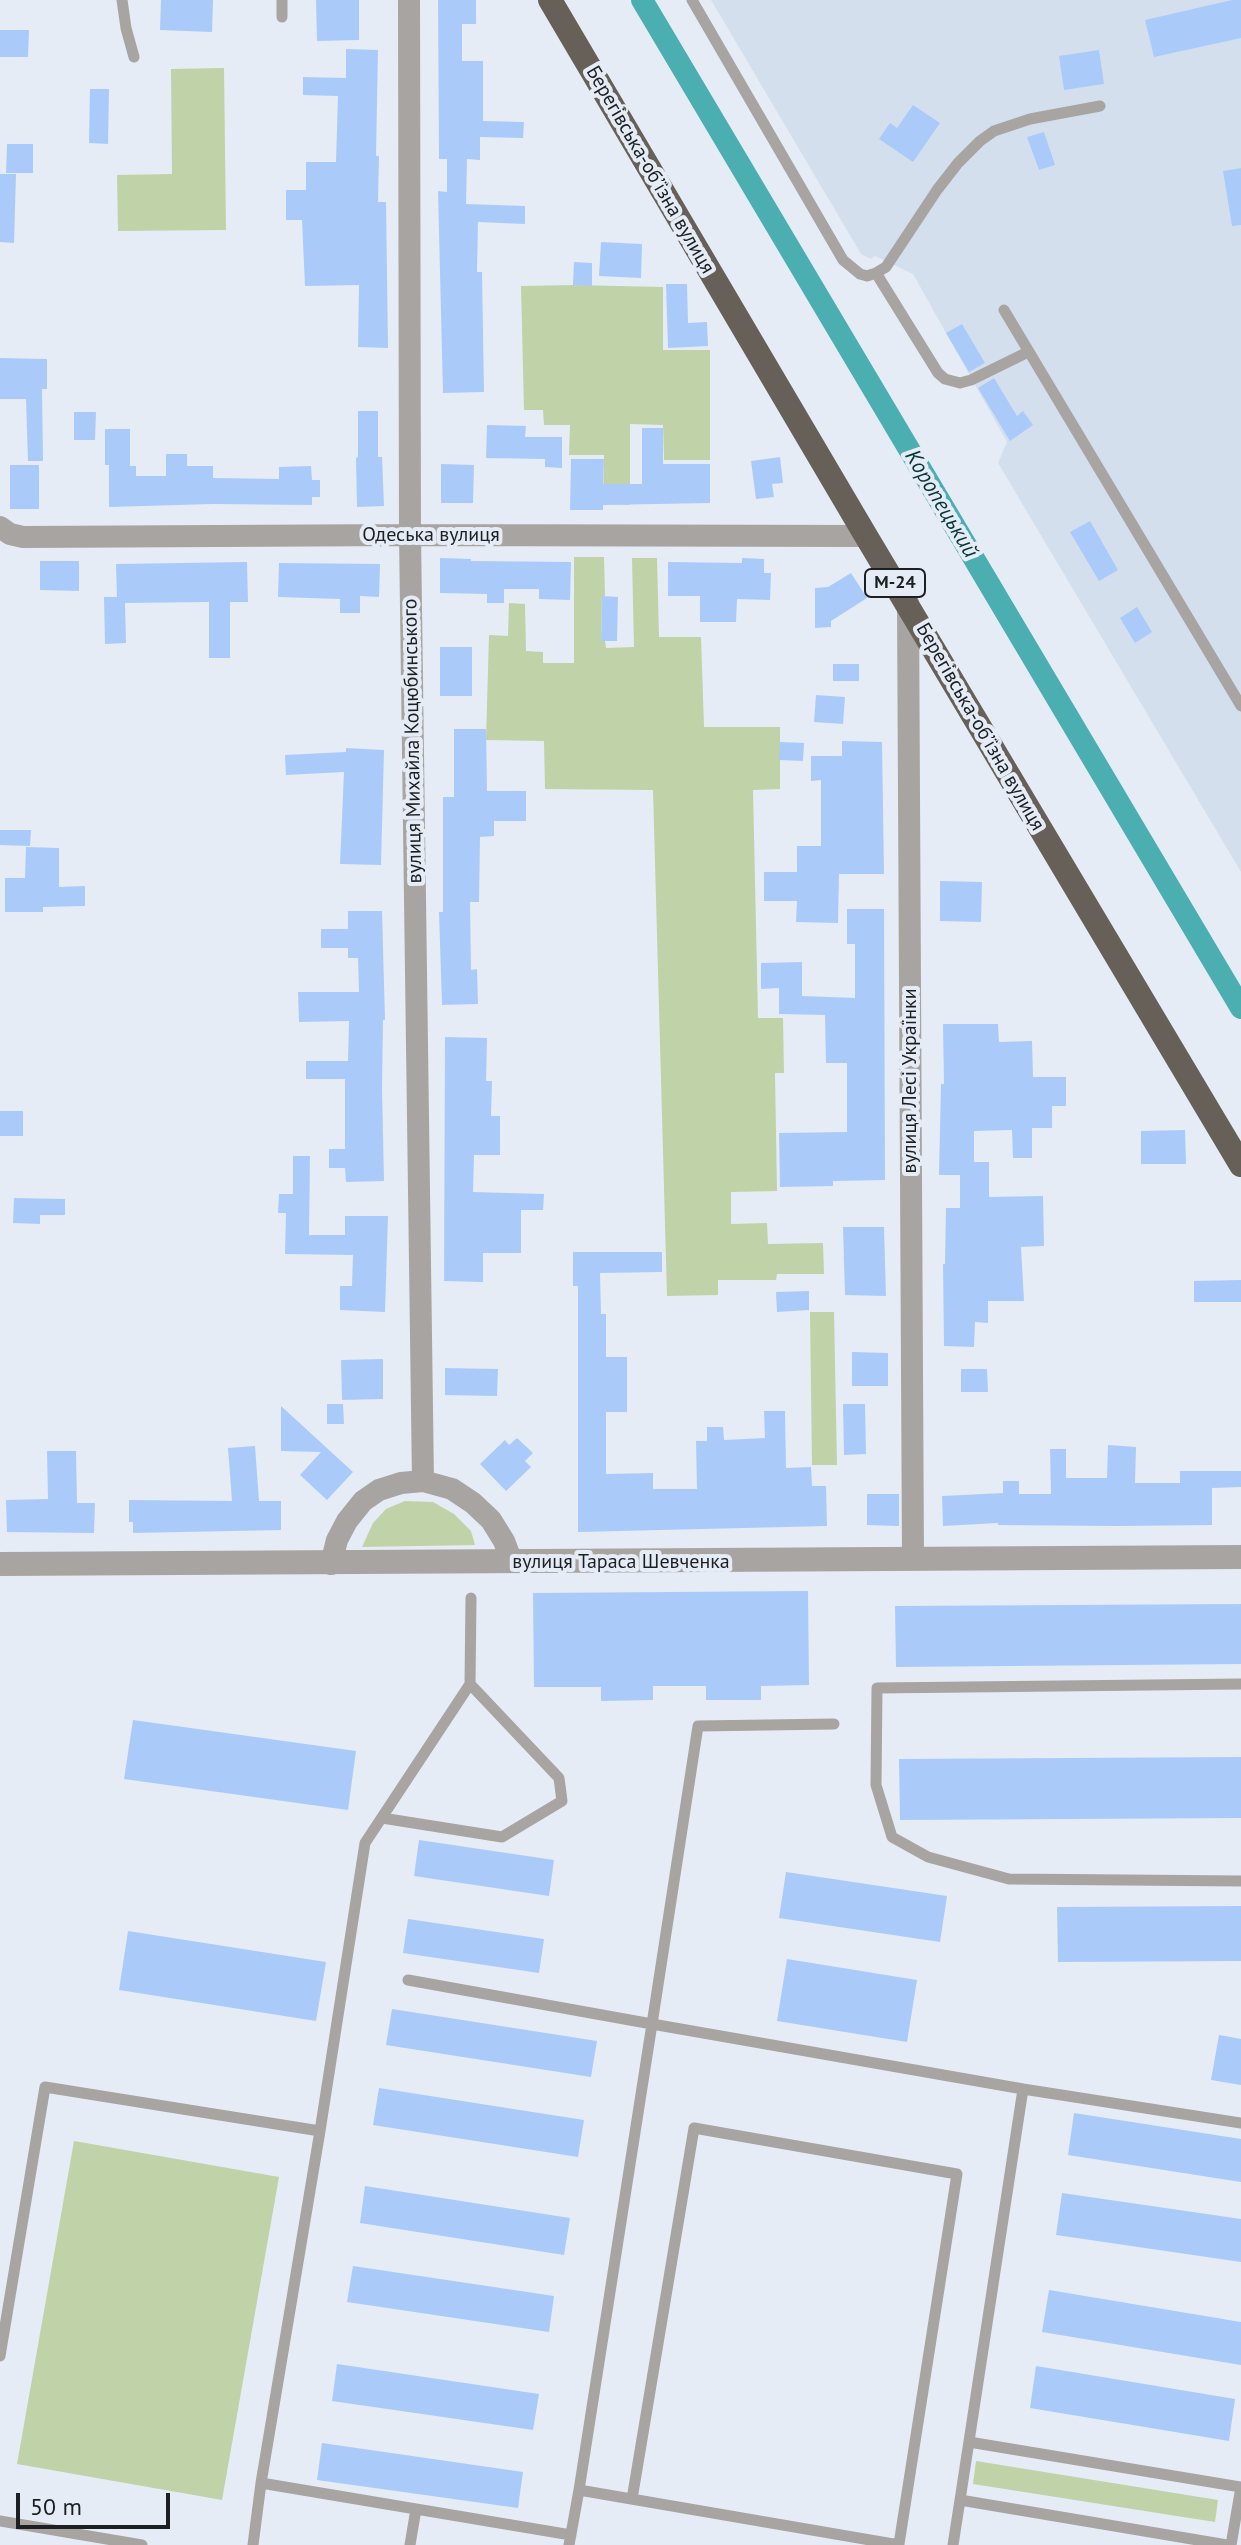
<!DOCTYPE html>
<meta charset="utf-8">
<style>
body{margin:0}
#map{position:relative;width:1241px;height:2545px;overflow:hidden;background:#e5ecf5;font-family:"PT Sans",sans-serif}
canvas{display:block}
.scale{position:absolute;left:16px;top:2493px;width:154px;height:36px;box-sizing:border-box;border:4px solid #1d2023;border-top:0;padding-left:10px;font-size:24px;line-height:28px;white-space:nowrap;color:#1d2023;-webkit-text-stroke:6px #e5ecf5;paint-order:stroke}
</style>
<div id="map">
<canvas width="1241" height="2545"></canvas>
<div class="scale">50 m</div>
</div>
<script>
const context = document.querySelector('canvas').getContext('2d');
context.lineJoin = 'round';
function paint(path, color) { context.fillStyle = color; context.fill(path, 'evenodd'); }
const toPath = rows => new Path2D(rows.map(r => 'M' + r).join(''));
function trace(path, color, width, dash) { context.strokeStyle = color; context.lineWidth = width; context.lineCap = dash ? 'butt' : 'round'; context.setLineDash(dash || []); context.stroke(path); }
function label(font, color, halo, rows, align = 'center') {
  context.font = font + ' "PT Sans",sans-serif'; context.lineWidth = 8; context.setLineDash([]); context.textBaseline = 'middle'; context.strokeStyle = halo; context.fillStyle = color; for (const [text, x, y, turn = 0] of rows) {
    context.save(); context.translate(x, y); context.rotate((+turn || 0) * Math.PI / 180); context.textAlign = isNaN(turn) ? turn : align; if (halo) context.strokeText(text, 0, 0); context.fillText(text, 0, 0); context.restore();
  }
}
paint(toPath([
 [711,0,1241,0,1241,872,998,463,1007,442,913,274,875,256,871,259,861,254]
]), '#d4dfee');
paint(toPath([
 [224,68,226,230,118,231,117,175,172,174,171,69],
 [573,285,663,287,663,350,710,350,710,460,664,460,663,425,630,424,630,505,603,504,604,455,569,455,570,425,544,425,543,410,524,410,521,286],
 [574,557,604,557,605,596,602,597,601,640,605,641,606,648,634,647,632,558,657,558,659,637,701,637,704,727,780,727,780,789,753,790,758,1018,783,1018,784,1073,775,1073,777,1191,731,1192,731,1224,767,1223,768,1244,823,1243,824,1274,777,1274,776,1280,718,1280,718,1295,667,1296,653,790,545,789,544,741,486,740,489,635,508,636,509,603,525,604,526,651,543,652,543,663,574,663],
 [810,1312,834,1312,837,1465,812,1465],
 [405,1501,433,1502,454,1514,471,1531,475,1545,362,1547,373,1523,386,1509],
 [74,2141,279,2177,222,2500,17,2464],
 [976,2461,1218,2500,1215,2522,973,2484]
]), '#c0d2a8');
trace(toPath([
 [642,0,1241,1008]
]), '#4baeb0', 22);
paint(toPath([
 [161,0,213,0,212,32,160,30],
 [316,0,359,0,359,40,317,41],
 [438,0,476,0,476,24,462,24,462,61,483,61,483,121,524,122,523,138,480,137,480,160,467,159,466,204,525,206,525,224,478,222,477,272,482,272,484,392,443,393,438,191,447,192,447,159,439,159],
 [1232,0,1241,0,1241,38,1154,57,1145,20],
 [0,30,29,30,28,57,0,57],
 [346,49,378,50,376,156,379,156,378,202,386,202,388,348,358,347,359,285,305,286,302,220,286,220,286,190,306,190,306,162,336,162,338,96,303,95,303,77,346,78],
 [1099,50,1104,84,1064,90,1059,56],
 [90,89,109,89,108,144,89,143],
 [913,105,940,123,913,162,879,139,890,123,897,128],
 [1044,132,1055,165,1039,170,1027,137],
 [7,144,33,144,33,173,6,173],
 [1241,168,1241,225,1232,226,1223,171],
 [0,174,16,174,14,243,0,242],
 [601,242,642,244,641,278,599,276],
 [574,262,592,263,592,286,573,285],
 [666,284,687,284,688,323,707,322,708,346,668,348],
 [962,324,985,363,969,372,946,333],
 [0,358,47,359,47,389,42,389,43,461,28,461,26,399,0,399],
 [994,378,1017,416,1023,411,1033,425,1010,441,978,388],
 [358,411,378,411,378,457,382,457,384,506,357,507,356,458,358,457],
 [74,412,96,412,95,440,74,440],
 [487,425,526,426,525,437,562,437,562,468,545,467,545,459,486,458],
 [642,428,663,428,663,464,710,464,710,503,603,505,603,510,570,510,571,459,604,459,603,484,642,484],
 [105,429,130,429,130,466,136,466,136,476,166,476,166,454,187,454,187,466,213,466,213,478,279,479,279,467,311,466,312,480,320,480,320,497,312,497,312,505,213,504,109,507,109,465,105,465],
 [780,457,783,483,772,484,774,497,756,499,751,461],
 [441,464,474,465,473,503,441,503],
 [10,465,39,465,39,509,10,509],
 [1090,521,1118,570,1099,581,1070,532],
 [440,558,471,559,471,561,571,562,570,600,539,599,539,589,504,589,504,603,487,603,487,594,440,593],
 [742,558,764,559,764,573,771,573,770,600,737,599,736,622,700,622,700,596,668,596,668,562,742,563],
 [40,561,79,561,79,591,40,590],
 [247,562,248,602,230,602,230,658,209,658,209,602,125,603,126,643,105,644,104,597,117,597,116,564],
 [279,563,380,564,379,597,360,596,360,613,340,613,340,599,278,597],
 [851,573,867,598,831,621,831,627,815,628,815,588,828,587],
 [602,596,618,597,617,641,601,641],
 [1137,607,1152,632,1135,643,1120,618],
 [440,647,472,647,472,696,440,696],
 [833,664,859,664,859,681,833,681],
 [816,695,845,697,843,724,814,722],
 [454,729,486,729,487,791,526,791,526,821,494,821,494,836,480,837,479,902,470,902,471,970,477,969,478,1004,442,1005,439,912,443,912,443,797,454,797],
 [842,741,882,742,884,874,839,874,838,923,796,922,797,901,764,901,764,872,797,872,797,846,821,846,821,780,811,781,811,756,842,756],
 [780,742,804,743,803,761,779,760],
 [346,748,384,750,381,865,340,864,344,772,286,775,285,755,346,752],
 [0,830,31,830,30,846,0,845],
 [26,847,59,848,59,887,85,886,85,906,43,907,43,912,5,912,5,878,25,878],
 [940,881,982,882,981,922,940,921],
 [847,909,884,909,885,1180,833,1181,833,1186,780,1187,779,1133,847,1132,847,1063,826,1063,825,1015,779,1014,779,988,761,989,761,963,802,962,802,996,855,998,855,944,847,944],
 [348,911,382,911,385,1020,383,1020,382,1089,384,1181,346,1182,345,1168,329,1168,329,1149,345,1149,345,1079,306,1079,306,1061,348,1061,349,1021,299,1022,298,992,359,992,358,958,348,958,348,948,321,948,321,929,348,929],
 [943,1024,998,1024,999,1042,1032,1041,1033,1077,1066,1077,1066,1106,1052,1106,1052,1128,1032,1128,1032,1158,1013,1158,1012,1130,974,1131,974,1162,989,1162,989,1197,1043,1196,1044,1246,1021,1247,1024,1301,988,1301,988,1323,975,1322,974,1347,944,1346,943,1264,945,1264,946,1208,960,1208,960,1175,939,1175,941,1084,944,1084],
 [445,1037,487,1038,486,1081,492,1081,491,1116,500,1116,500,1155,474,1155,473,1192,544,1194,543,1210,521,1210,521,1253,483,1253,483,1282,444,1281],
 [0,1111,23,1111,23,1136,0,1136],
 [1185,1130,1186,1164,1141,1164,1141,1131],
 [293,1156,310,1156,309,1235,345,1235,345,1216,388,1216,385,1312,340,1310,340,1286,352,1286,353,1255,285,1254,286,1213,278,1213,279,1194,293,1194],
 [14,1198,65,1199,65,1215,40,1215,40,1224,13,1223],
 [843,1227,884,1227,886,1296,845,1295],
 [573,1252,662,1252,662,1272,600,1273,601,1314,606,1314,606,1357,627,1357,627,1412,606,1412,606,1474,653,1473,653,1489,697,1489,696,1441,707,1441,707,1427,723,1427,724,1440,765,1438,764,1411,785,1411,786,1468,811,1467,812,1486,826,1486,827,1526,578,1532,578,1286,573,1286],
 [1241,1280,1241,1302,1194,1302,1194,1281],
 [809,1291,809,1310,777,1312,776,1292],
 [852,1352,888,1353,888,1386,852,1386],
 [383,1359,383,1399,342,1400,341,1360],
 [445,1368,498,1369,497,1396,445,1395],
 [961,1369,987,1369,988,1392,961,1392],
 [327,1404,343,1404,344,1424,327,1424],
 [843,1404,865,1404,866,1454,844,1455],
 [281,1406,353,1472,327,1500,300,1475,321,1452,281,1451],
 [517,1438,533,1453,525,1461,531,1467,506,1491,480,1464,505,1440,509,1445],
 [1108,1445,1136,1447,1135,1483,1180,1483,1180,1471,1241,1471,1241,1487,1212,1488,1212,1525,1117,1526,998,1525,998,1523,943,1526,942,1496,1003,1493,1003,1481,1019,1481,1019,1494,1051,1494,1050,1449,1066,1449,1066,1478,1107,1478],
 [255,1446,259,1501,281,1501,281,1530,133,1533,133,1522,129,1522,129,1500,232,1501,228,1448],
 [47,1451,76,1451,77,1503,95,1503,94,1533,7,1532,6,1500,48,1499],
 [867,1494,899,1494,899,1526,867,1525],
 [808,1591,809,1685,761,1686,761,1700,706,1700,706,1686,653,1686,653,1700,601,1701,601,1687,534,1687,533,1593],
 [1241,1604,1241,1664,896,1667,895,1606],
 [133,1720,356,1751,348,1810,124,1779],
 [1241,1757,1241,1818,900,1820,899,1759],
 [419,1840,554,1860,549,1896,414,1876],
 [786,1872,947,1896,940,1942,779,1918],
 [1241,1906,1241,1961,1058,1962,1057,1907],
 [408,1919,544,1939,539,1973,403,1953],
 [128,1931,326,1962,316,2021,119,1990],
 [787,1959,917,1980,907,2042,777,2021],
 [392,2009,597,2041,591,2077,386,2045],
 [1219,2035,1241,2039,1241,2085,1211,2080],
 [379,2088,584,2120,578,2157,373,2125],
 [1074,2113,1241,2139,1241,2182,1068,2155],
 [365,2186,570,2218,564,2255,360,2223],
 [1062,2193,1241,2219,1241,2262,1056,2235],
 [353,2266,554,2296,549,2332,347,2302],
 [1049,2290,1241,2322,1241,2365,1042,2332],
 [337,2364,539,2394,533,2430,332,2401],
 [1036,2366,1235,2399,1229,2441,1030,2408],
 [322,2443,523,2472,518,2508,317,2480]
]), '#aacbf9');
trace(toPath([
 [122,0,126,28,134,57],
 [692,0,843,260,860,274,867,276,876,273,886,267,937,190,958,163,980,141,994,131,1030,119,1100,106],
 [282,17,282,0],
 [876,273,938,373,945,379,960,383,971,380,1028,352],
 [1004,310,1241,706],
 [1241,1684,877,1688,876,1785,892,1837,928,1857,1009,1879,1241,1881],
 [382,1818,502,1837,562,1801,559,1778,470,1684],
 [408,1980,652,2024,698,1726,834,1724],
 [1023,2089,1241,2123],
 [0,2356,45,2087,320,2131,365,1843,470,1684,471,1598],
 [969,2442,1241,2487],
 [261,2483,320,2131],
 [579,2490,652,2024,1023,2089,960,2500],
 [632,2499,694,2128,957,2174,899,2544],
 [0,2521,142,2545],
 [253,2545,261,2483,571,2535],
 [410,2545,416,2509],
 [569,2545,579,2490,899,2545],
 [953,2545,960,2500,1227,2545],
 [1231,2545,1241,2487]
]), '#a8a4a1', 11);
trace(toPath([
 [409,0,410,535,423,1481],
 [0,527,10,534,23,537,410,535,866,536],
 [908,603,913,1559],
 [331,1564,337,1540,347,1521,363,1501,379,1490,401,1483,423,1481,452,1489,473,1503,491,1520,504,1541,512,1562]
]), '#a8a4a1', 22);
trace(toPath([
 [0,1564,1241,1557]
]), '#a8a4a1', 24);
trace(toPath([
 [550,0,866,536,1241,1165]
]), '#666059', 24);
for (const [x, y, w] of [
 [895,583,60]
]) { const box = new Path2D(); box.roundRect(x - w / 2, y - 14, w, 28, 6); context.fillStyle = '#e5ecf5'; context.fill(box); trace(box, '#1d2023', 2); }
label('bold 18px', '#1d2023', null, [
 ["М-24",895,583]
]);
label('20px', '#1d2023', '#e5ecf5', [
 ["Берегівська-обʼїзна вулиця",650,170,60],
 ["Одеська вулиця",431,535],
 ["Берегівська-обʼїзна вулиця",980,727,60],
 ["вулиця Михайла Коцюбинського",413,741,-91],
 ["вулиця Лесі Українки",910,1081,-90],
 ["вулиця Тараса Шевченка",621,1562]
]);
label('italic 22px', '#073839', '#e5ecf5', [
 ["Коропецький",941,504,59]
]);
</script>
